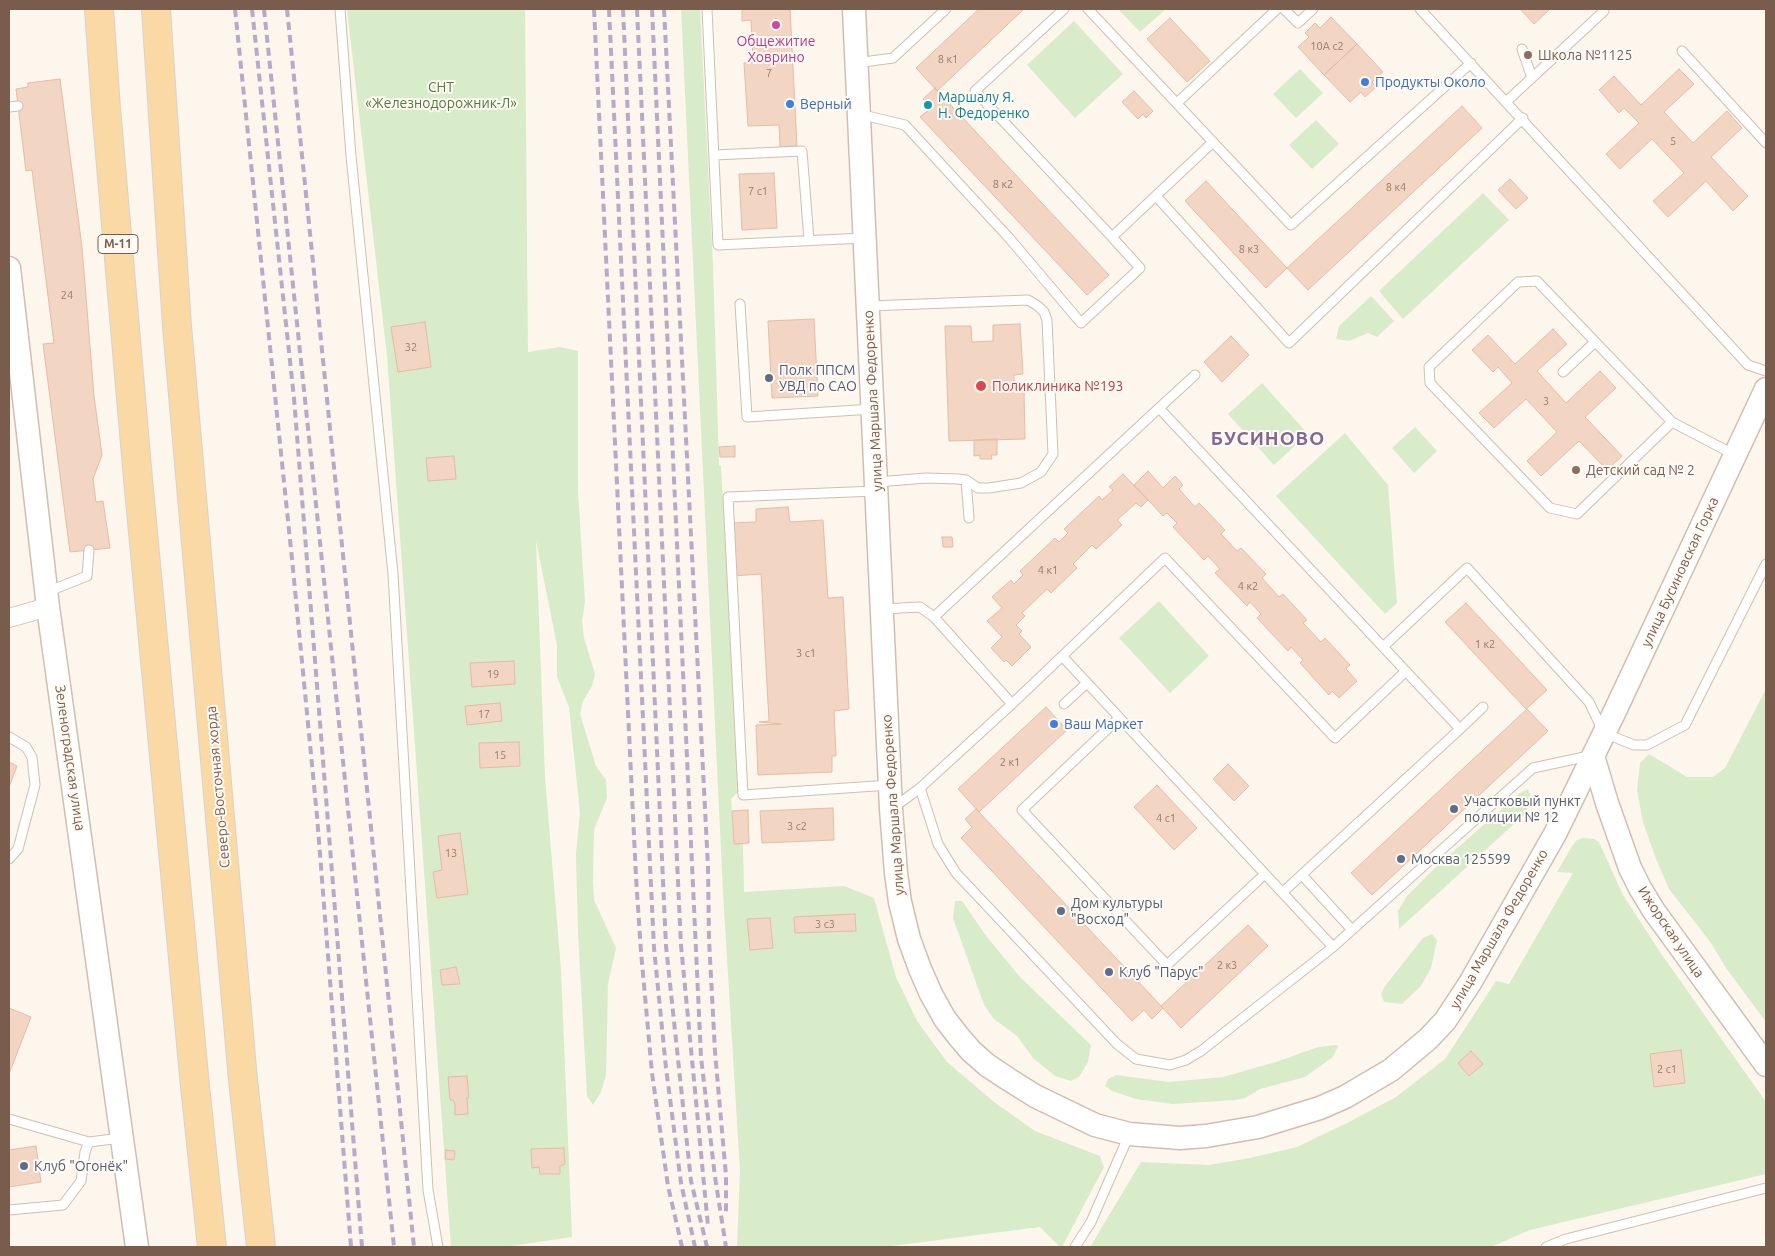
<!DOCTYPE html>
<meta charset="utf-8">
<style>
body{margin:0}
#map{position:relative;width:1775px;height:1256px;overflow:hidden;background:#fdf6ec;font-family:Ubuntu,sans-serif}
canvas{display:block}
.frame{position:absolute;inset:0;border:10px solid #7a5c4d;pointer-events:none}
</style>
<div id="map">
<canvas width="1775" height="1256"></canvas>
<div class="frame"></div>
</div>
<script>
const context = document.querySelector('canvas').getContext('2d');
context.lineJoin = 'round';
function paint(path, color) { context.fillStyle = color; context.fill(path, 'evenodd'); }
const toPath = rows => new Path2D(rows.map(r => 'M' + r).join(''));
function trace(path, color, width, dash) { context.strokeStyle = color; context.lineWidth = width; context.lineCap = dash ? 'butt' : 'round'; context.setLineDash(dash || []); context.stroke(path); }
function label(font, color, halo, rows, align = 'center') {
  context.font = font + ' Ubuntu,sans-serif'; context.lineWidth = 4; context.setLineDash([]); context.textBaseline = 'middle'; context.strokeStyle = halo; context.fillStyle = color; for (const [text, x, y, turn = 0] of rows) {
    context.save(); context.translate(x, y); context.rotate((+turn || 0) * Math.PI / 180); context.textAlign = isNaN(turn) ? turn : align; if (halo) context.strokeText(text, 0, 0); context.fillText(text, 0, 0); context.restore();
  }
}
paint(toPath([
 [347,9,525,9,528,352,560,347,578,351,578,491,585,602,582,621,584,638,595,674,592,686,583,701,580,714,596,766,606,780,607,798,594,829,593,882,594,900,616,948,608,984,606,1075,601,1092,593,1105,587,1096,578,932,576,854,580,813,569,707,557,677,557,645,536,541,545,777,561,969,572,1237,504,1247,451,1247,387,356],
 [681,9,700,9,713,265,719,465,721,466,738,792,731,799,734,843,743,843,744,892,844,886,874,898,896,977,917,1021,947,1062,994,1102,1035,1131,1100,1156,1104,1167,1062,1247,1060,1247,1040,1227,884,1247,737,1247,740,1171,723,893],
 [1118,9,1166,9,1140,32],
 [1074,21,1123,74,1075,118,1027,65],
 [1300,69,1323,93,1296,118,1273,94],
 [1316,120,1339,144,1312,169,1289,145],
 [1483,193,1509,220,1403,319,1379,291],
 [1371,296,1394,321,1377,337,1368,333,1349,341,1336,339,1339,326],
 [1262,383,1308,434,1274,465,1228,414],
 [1415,427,1437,451,1414,473,1392,448],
 [1345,433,1388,485,1397,603,1385,614,1276,496],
 [1159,601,1209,656,1170,693,1119,638],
 [1766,689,1766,1022,1726,968,1711,943,1669,889,1656,859,1643,822,1637,790,1640,763,1649,754,1687,777,1713,777,1725,768],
 [1528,789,1531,797,1526,813,1399,929,1398,911,1407,896,1440,863,1520,793],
 [1583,838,1594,839,1599,842,1623,895,1660,952,1766,1102,1766,1174,1530,1230,1491,1247,1090,1247,1141,1162,1209,1165,1250,1158,1297,1147,1353,1120,1396,1097,1445,1059,1496,981,1509,984,1573,873,1557,872,1572,846,1577,840],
 [955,901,962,901,987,937,1021,978,1091,1045,1088,1062,1079,1077,1071,1081,1055,1076,1033,1058,1017,1036,994,1019,984,1005,953,918],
 [1432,934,1437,940,1431,968,1421,986,1402,1004,1384,1002,1381,994,1385,986,1423,938],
 [1336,1045,1338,1046,1333,1057,1305,1077,1260,1089,1245,1098,1236,1100,1173,1104,1136,1099,1112,1091,1105,1086,1108,1079,1116,1075,1169,1082,1223,1077,1276,1062,1318,1047]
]), '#d8ecc9');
const building = toPath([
 [742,9,790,9,797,146,780,147,779,125,748,126,744,63,753,62,751,20,742,21,742,9],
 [979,9,1024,9,937,91,916,68,979,9],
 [1520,9,1550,9,1534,24,1520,9],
 [1331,17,1357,44,1324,75,1298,47,1309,37,1305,33,1315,23,1320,28,1331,17],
 [1170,18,1210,61,1187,82,1147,39,1170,18],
 [1357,44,1383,72,1372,82,1376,87,1365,97,1361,92,1350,102,1324,75,1357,44],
 [1679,69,1694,84,1664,112,1693,143,1727,111,1742,128,1711,157,1748,196,1733,211,1706,181,1668,217,1653,201,1684,173,1652,139,1620,169,1606,154,1639,123,1624,108,1619,113,1599,90,1614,76,1641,105,1679,69],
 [60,79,82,247,94,396,102,455,93,479,96,502,103,501,110,548,70,552,43,344,54,343,32,170,26,171,16,89,28,87,28,83,60,79],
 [935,88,1109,275,1087,295,920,117,931,108,923,99,935,88],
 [1134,91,1153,111,1146,118,1143,114,1138,119,1122,102,1134,91],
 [1462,106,1482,128,1308,290,1287,268,1462,106],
 [774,173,777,228,742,230,739,174,774,173],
 [1510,179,1528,198,1516,209,1498,190,1510,179],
 [1206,181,1287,268,1266,288,1185,201,1206,181],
 [814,319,818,396,772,398,768,321,814,319],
 [425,322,431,367,398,372,391,327,425,322],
 [1020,324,1023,374,1014,375,1014,390,1024,389,1025,439,949,441,945,326,971,326,972,342,993,341,993,325,1020,324],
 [1553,329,1567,344,1537,371,1566,403,1600,371,1616,388,1585,417,1622,456,1607,470,1579,441,1541,476,1527,461,1557,432,1526,399,1494,428,1479,413,1512,383,1498,367,1493,372,1472,350,1488,335,1515,364,1553,329],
 [1231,336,1249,355,1222,382,1204,362,1231,336],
 [997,439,997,455,991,455,992,459,980,459,980,455,974,456,974,440,997,439],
 [735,446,735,457,720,457,719,447,735,446],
 [454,456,456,479,428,481,426,458,454,456],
 [1148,471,1163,488,1175,476,1183,485,1179,489,1195,507,1199,503,1225,530,1221,534,1237,551,1241,548,1266,574,1262,578,1279,597,1283,594,1307,620,1303,623,1321,642,1325,638,1350,665,1346,669,1357,681,1339,698,1332,691,1329,695,1300,663,1303,660,1291,647,1288,651,1257,618,1261,614,1250,602,1247,606,1215,573,1220,569,1208,556,1204,560,1173,527,1177,523,1167,513,1163,516,1134,485,1148,471],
 [1123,474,1148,500,1141,507,1136,503,1117,520,1122,525,1096,549,1092,545,1073,564,1077,568,1051,593,1047,589,1022,613,1025,616,1016,625,1022,631,1019,634,1031,647,1012,666,1006,660,1004,662,991,648,1002,637,987,621,1002,608,992,597,1011,580,1014,584,1023,575,1020,571,1055,538,1059,542,1068,533,1064,529,1099,496,1102,500,1113,490,1109,487,1123,474],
 [788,507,790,522,823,520,828,598,843,597,849,709,834,711,836,756,832,756,832,772,758,775,756,725,781,724,759,722,769,721,761,574,733,576,732,523,756,522,756,509,788,507],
 [942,537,952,537,953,547,943,547,942,537],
 [1466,603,1547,690,1526,709,1445,622,1466,603],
 [514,661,515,684,472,687,470,663,514,661],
 [500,703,502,721,467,725,465,706,500,703],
 [1046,707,1067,730,979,812,958,789,1046,707],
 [1527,709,1548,731,1372,895,1351,873,1527,709],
 [519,742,520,766,480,768,479,743,519,742],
 [9,762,17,766,9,787,9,762],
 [1228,764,1249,786,1234,801,1213,779,1228,764],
 [1157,785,1197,828,1174,850,1134,807,1157,785],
 [833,808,834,840,762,843,760,811,833,808],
 [976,809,1163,1008,1152,1019,1144,1010,1132,1021,961,838,972,827,965,819,976,809],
 [748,810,749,843,734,844,732,811,748,810],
 [460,833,468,894,437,898,433,872,442,870,438,836,460,833],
 [855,914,856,931,795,933,794,917,855,914],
 [770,918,773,948,750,950,747,919,770,918],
 [1248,925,1268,946,1181,1028,1161,1006,1248,925],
 [456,967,460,984,442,985,440,970,456,967],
 [9,1008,31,1017,9,1074,9,1008],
 [1681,1050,1685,1083,1654,1087,1650,1054,1681,1050],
 [1471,1051,1483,1064,1469,1076,1458,1063,1471,1051],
 [467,1076,469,1098,467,1098,468,1114,455,1115,455,1104,453,1100,450,1100,448,1077,467,1076],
 [36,1146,41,1182,9,1187,9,1150,36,1146],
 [564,1148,565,1164,560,1166,560,1174,540,1174,539,1167,532,1168,531,1149,564,1148],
 [446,1150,455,1151,454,1160,445,1159,446,1150]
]);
paint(building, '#f3d5c3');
trace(building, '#e6bba3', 1);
const service = toPath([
 [340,9,351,156,393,574,428,1190,438,1247],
 [707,9,718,245,864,238],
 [1064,9,975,91,1112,237,1213,142],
 [1088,9,1291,225,1471,63],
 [1284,9,1298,23,1313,9],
 [1420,9,1748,365,1766,371],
 [1522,49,1532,78],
 [1682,51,1766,143],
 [856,63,893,58,946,9],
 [1507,101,1604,11,1602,9],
 [1177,103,1277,9],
 [9,107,18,106],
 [859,114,905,125,1010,239,1081,323,1140,268,1112,237],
 [714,155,802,151,809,240],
 [1156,196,1289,343,1523,118],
 [740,304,747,417,873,409],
 [868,306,1028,300,1038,306,1044,312,1047,320,1053,454,1041,472,1021,483,989,488,978,488,966,480,958,479,926,478,877,482],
 [1563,372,1595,342],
 [1159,408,1195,375],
 [1672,422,1577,514,1550,508,1430,383,1429,367,1518,282,1537,281,1672,422,1735,455],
 [966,480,969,518],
 [875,491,728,497,743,795,890,785],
 [47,592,87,576,89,550],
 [883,609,920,607,934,617,1159,408,1460,729,1283,892],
 [934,617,1012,704],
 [1383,647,1467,568,1589,702,1604,733,1634,745,1647,745,1685,725,1766,564],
 [1062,656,1333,947],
 [1064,704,1087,683],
 [1119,718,1022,810,1167,965,1265,874],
 [1460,729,1483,707],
 [9,737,26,747,32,757,35,785,18,849,9,859],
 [920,788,938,844,956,873,1117,1044,1136,1059,1170,1065,1186,1060,1201,1051,1333,947,1533,768,1589,756],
 [893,808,920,788,1012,704,1165,558,1335,738,1406,671],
 [1302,875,1352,930],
 [9,1119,89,1142,85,1152,81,1181,63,1205,9,1210],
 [89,1142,121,1138],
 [1075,1247,1091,1222,1129,1135],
 [1546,1247,1566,1239,1766,1188]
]);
const minor = toPath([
 [9,618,48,607]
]);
const tertiary = toPath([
 [854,9,891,809,896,873,900,902,909,939,920,969,931,994,945,1019,959,1037,971,1051,987,1065,1008,1079,1035,1096,1095,1125,1129,1134,1180,1138,1206,1136,1258,1127,1320,1108,1345,1097,1391,1070,1428,1039,1445,1021,1470,983,1555,834,1615,711,1766,389],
 [9,268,48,607,137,1247],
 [1593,756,1607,803,1630,868,1640,888,1654,911,1766,1065]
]);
const primary = toPath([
 [99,9,106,108,138,479,195,1086,212,1247],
 [156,9,177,326,243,1080,261,1247]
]);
trace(service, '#d1beb0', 11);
trace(minor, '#d1beb0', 20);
trace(tertiary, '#d1beb0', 25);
trace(primary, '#dad1cd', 30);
trace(service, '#fff', 9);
trace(minor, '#fff', 18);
trace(tertiary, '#fff', 22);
trace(primary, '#fbd9a5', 28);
trace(toPath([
 [235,9,292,559,317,816,351,1247],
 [252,9,294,398,362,1247],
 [264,9,394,1247],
 [287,9,414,1247],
 [594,9,636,877,641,952,652,1073,668,1186,682,1247],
 [609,9,654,948,666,1068,681,1183,695,1247],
 [623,9,666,946,691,1181,707,1247],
 [637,9,681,945,708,1226],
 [652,9,701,1057,715,1177,726,1247],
 [664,9,708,867,709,939,715,1052,726,1176,726,1214]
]), '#b9a8c9', 4, [8, 5]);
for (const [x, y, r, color] of [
 [776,25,5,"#d1479c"],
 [1528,55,5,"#8d6e63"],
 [1365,82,5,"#3f7fe0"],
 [790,104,5,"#3f7fe0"],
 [928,105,5,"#0f9aa8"],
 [769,378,5,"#5c6f8a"],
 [981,386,6,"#e0444e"],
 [1576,470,5,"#8d6e63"],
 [1054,724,5,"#3f7fe0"],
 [1454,809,5,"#5c6f8a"],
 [1401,859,5,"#5c6f8a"],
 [1061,911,5,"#5c6f8a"],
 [1109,972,5,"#5c6f8a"],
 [24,1166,5,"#5c6f8a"]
]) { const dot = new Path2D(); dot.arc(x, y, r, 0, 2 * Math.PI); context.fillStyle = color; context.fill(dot); trace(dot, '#fffaf3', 2); }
label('11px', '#987a6a', null, [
 ["10А с2",1327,46],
 ["8 к1",948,59],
 ["7",769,73],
 ["5",1673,141],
 ["8 к2",1003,184],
 ["8 к4",1396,187],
 ["7 с1",758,191],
 ["8 к3",1249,249],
 ["24",67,295],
 ["32",411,347],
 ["3",1546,401],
 ["4 к1",1048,570],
 ["4 к2",1248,586],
 ["1 к2",1485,644],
 ["3 с1",806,653],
 ["19",493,674],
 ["17",484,714],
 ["15",500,755],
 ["2 к1",1010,762],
 ["4 с1",1166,818],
 ["3 с2",797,826],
 ["13",451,853],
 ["3 с3",825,924],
 ["2 к3",1227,965],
 ["2 с1",1667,1069]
]);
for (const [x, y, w] of [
 [118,244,40]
]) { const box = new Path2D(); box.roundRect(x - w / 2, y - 9.5, w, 19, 4); context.fillStyle = '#fffaf3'; context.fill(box); trace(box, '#7a5c4d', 1); }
label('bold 12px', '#7a5c4d', null, [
 ["М-11",118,244]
]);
label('14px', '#b23c85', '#fffaf3', [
 ["Общежитие",776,41],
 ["Ховрино",776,57]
]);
label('14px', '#785e54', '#fffaf3', [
 ["Школа №1125",1538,55],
 ["Детский сад № 2",1586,470]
], 'left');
label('14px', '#366cbe', '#fffaf3', [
 ["Продукты Около",1375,82],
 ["Верный",800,104],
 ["Ваш Маркет",1064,724]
], 'left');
label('14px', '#537a41', '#fffaf3', [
 ["СНТ",441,87],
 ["«Железнодорожник-Л»",441,103]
]);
label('14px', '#0d838f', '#fffaf3', [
 ["Маршалу Я.",938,97],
 ["Н. Федоренко",938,113]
], 'left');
label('14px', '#4e5e75', '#fffaf3', [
 ["Полк ППСМ",779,370],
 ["УВД по САО",779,386],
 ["Участковый пункт",1464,801],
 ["полиции № 12",1464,817],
 ["Москва 125599",1411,859],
 ["Дом культуры",1071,903],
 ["\"Восход\"",1071,919],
 ["Клуб \"Парус\"",1119,972],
 ["Клуб \"Огонёк\"",34,1166]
], 'left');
label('14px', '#be3a42', '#fffaf3', [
 ["Поликлиника №193",992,386]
], 'left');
label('14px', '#7a5c4d', '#fffaf3', [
 ["улица Маршала Федоренко",873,401,-93],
 ["улица Бусиновская Горка",1680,572,-65],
 ["Зеленоградская улица",70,758,82],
 ["Северо-Восточная хорда",218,787,-95],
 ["улица Маршала Федоренко",893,805,-94],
 ["улица Маршала Федоренко",1499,929,-60],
 ["Ижорская улица",1671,932,56]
]);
context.letterSpacing = '1px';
label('bold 19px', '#846695', '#fffaf3', [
 ["БУСИНОВО",1268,439]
]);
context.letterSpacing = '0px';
</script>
